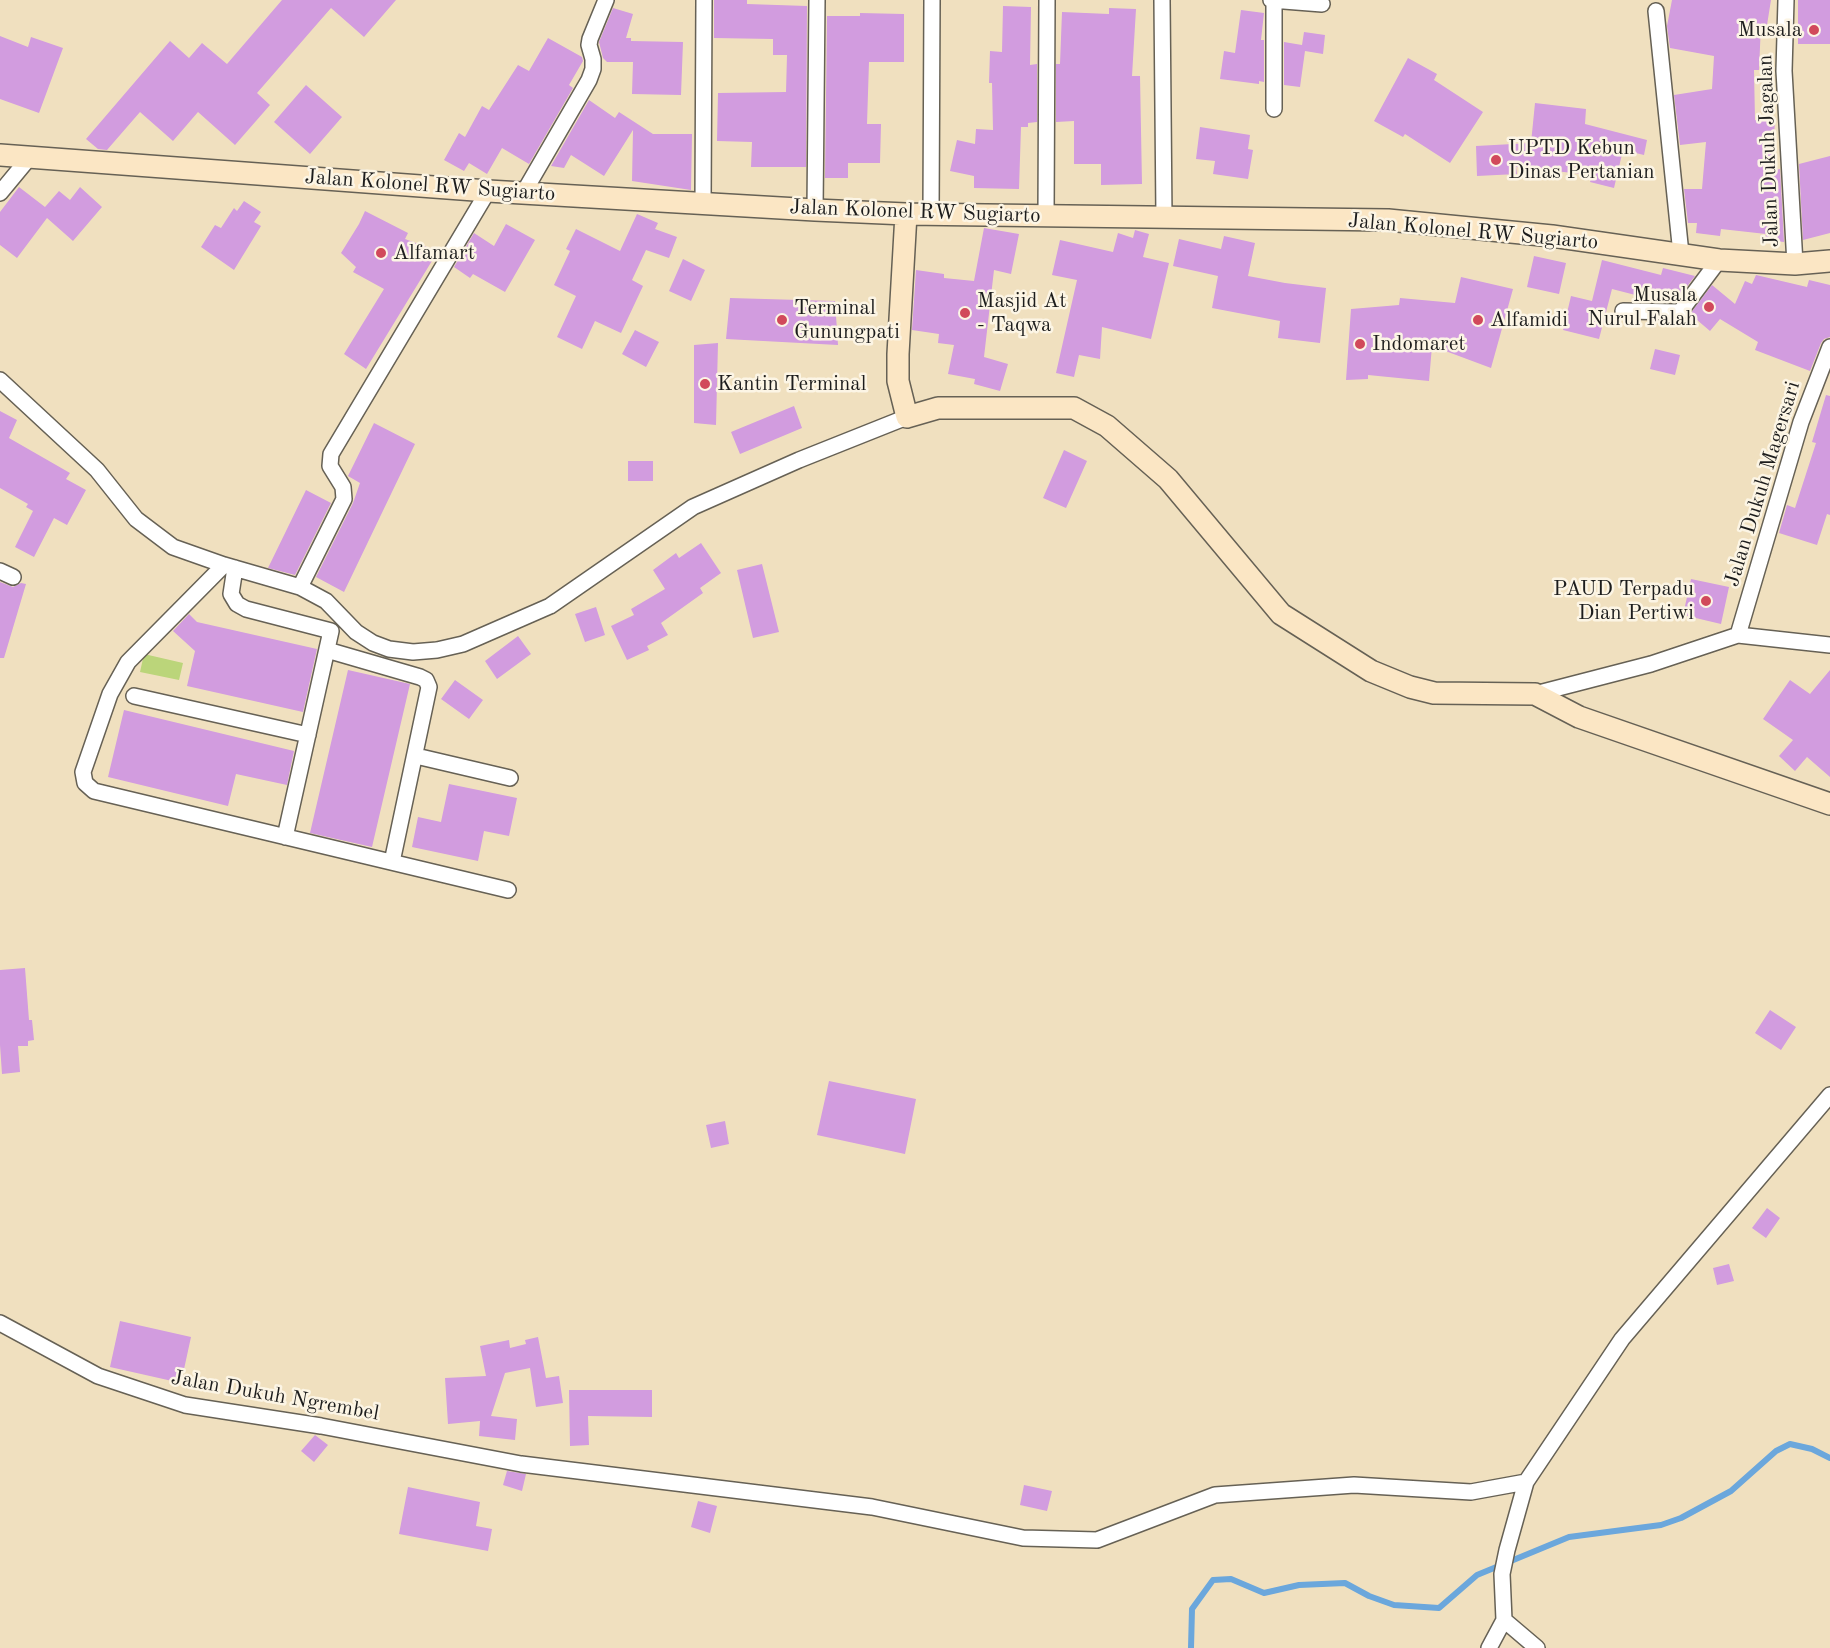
<!DOCTYPE html>
<style>
body{margin:0}
canvas{display:block;background:#f0e0bf}
</style>
<canvas width="1830" height="1648"></canvas>
<script>
const context = document.querySelector('canvas').getContext('2d');
context.lineJoin = 'round';
function paint(path, color) { context.fillStyle = color; context.fill(path, 'evenodd'); }
const toPath = rows => new Path2D(rows.map(r => 'M' + r).join(''));
function trace(path, color, width, dash) { context.strokeStyle = color; context.lineWidth = width; context.lineCap = dash ? 'butt' : 'round'; context.setLineDash(dash || []); context.stroke(path); }
function label(font, color, halo, rows, align = 'center') {
  context.font = font + ' "Old Standard TT",serif'; context.lineWidth = 5; context.setLineDash([]); context.textBaseline = 'middle'; context.strokeStyle = halo; context.fillStyle = color; for (const [text, x, y, turn = 0] of rows) {
    context.save(); context.translate(x, y); context.rotate((+turn || 0) * Math.PI / 180); context.textAlign = isNaN(turn) ? turn : align; if (halo) context.strokeText(text, 0, 0); context.fillText(text, 0, 0); context.restore();
  }
}
paint(toPath([
 [144,654,183,663,179,680,140,672]
]), '#bbd57a');
trace(toPath([
 [1191,1648,1192,1609,1213,1580,1231,1579,1264,1593,1299,1585,1345,1583,1369,1596,1394,1605,1439,1608,1477,1575,1569,1537,1661,1525,1681,1518,1731,1491,1776,1451,1790,1444,1812,1449,1830,1458]
]), '#6ba7dc', 6);
paint(toPath([
 [282,0,396,0,364,37,331,8,257,93,270,105,235,145,198,112,173,141,140,112,107,150,98,149,86,139,170,41,189,58,202,43,227,64],
 [714,0,747,0,747,4,807,6,806,167,751,167,752,142,717,141,718,93,786,92,787,55,773,55,773,39,714,38],
 [1672,0,1771,0,1767,25,1761,24,1759,70,1754,70,1755,120,1775,122,1771,171,1780,169,1784,242,1765,240,1766,234,1721,229,1720,236,1696,233,1697,223,1688,223,1684,189,1702,189,1706,142,1680,145,1674,95,1712,89,1714,56,1670,48,1667,26],
 [1798,0,1830,0,1830,44,1798,44],
 [1003,6,1031,7,1030,65,1037,64,1037,122,1028,123,1028,127,1021,127,1019,189,974,188,974,176,950,171,957,140,975,144,976,129,993,130,992,83,989,83,990,51,1002,52],
 [613,8,633,14,626,38,631,38,631,41,683,42,681,95,632,94,633,62,607,62,603,58,599,42],
 [1109,8,1136,9,1132,76,1140,76,1142,184,1101,185,1101,164,1074,164,1074,121,1056,122,1056,64,1060,64,1062,12,1109,14],
 [1241,10,1264,13,1261,40,1264,40,1264,82,1259,81,1259,84,1220,79,1224,51,1235,53],
 [860,13,904,14,904,62,869,62,867,124,881,124,880,163,848,163,848,178,825,178,827,16,860,16],
 [1304,32,1325,35,1323,54,1305,51,1300,87,1284,85,1284,42,1302,45],
 [0,36,28,47,31,37,63,48,39,113,0,99],
 [548,38,582,57,583,61,569,85,573,88,529,164,502,148,487,174,469,163,464,171,444,160,459,133,465,137,482,106,489,110,518,65,529,71],
 [1408,58,1437,74,1434,80,1483,112,1450,163,1405,134,1403,137,1374,121],
 [306,85,342,117,310,154,274,122],
 [589,100,615,118,619,112,653,134,692,134,691,190,632,181,633,130,604,176,571,155,564,168,551,166],
 [1535,103,1586,109,1585,124,1647,140,1644,155,1623,150,1614,188,1590,182,1592,175,1516,167,1517,174,1477,176,1476,146,1531,143],
 [1200,127,1250,135,1248,149,1253,150,1248,179,1213,174,1215,161,1196,159],
 [1830,156,1830,233,1803,240,1799,164],
 [19,187,45,207,59,191,70,200,80,187,102,207,73,241,47,218,17,258,0,245,0,212],
 [244,201,261,212,254,222,261,226,234,270,201,247,215,225,221,228,234,208,237,211],
 [365,211,408,233,405,239,438,251,366,369,344,354,384,289,353,272,356,267,341,253,359,224],
 [637,214,658,223,655,229,677,237,669,258,646,250,632,280,643,286,621,333,595,321,582,349,557,337,576,296,554,285,570,251,566,249,576,229,620,251],
 [506,224,535,240,505,292,473,274,470,278,454,267,474,233,494,246],
 [984,228,1019,234,1011,274,994,270,984,357,1008,364,1000,391,974,384,975,379,948,374,954,345,938,343,939,334,912,330,916,270,944,274,944,278,974,281],
 [1135,230,1149,234,1143,257,1169,263,1151,339,1102,327,1100,359,1079,355,1074,377,1056,373,1077,280,1052,275,1060,240,1113,252,1118,233,1133,238],
 [1224,236,1255,243,1248,276,1285,283,1326,288,1320,343,1278,338,1280,321,1212,308,1218,276,1173,266,1179,239,1221,249],
 [1534,256,1566,263,1559,294,1527,287],
 [683,259,705,270,691,301,669,291],
 [1602,260,1661,275,1663,268,1695,276,1675,302,1652,295,1651,299,1612,289,1599,339,1563,330,1571,296,1592,301],
 [1756,275,1807,287,1809,280,1830,285,1830,337,1824,339,1821,343,1810,371,1755,350,1758,342,1720,319,1710,331,1690,314,1712,285,1735,304,1745,281,1752,284],
 [1461,277,1513,289,1491,368,1432,346,1429,381,1368,375,1368,379,1346,380,1351,309,1399,305,1400,298,1455,303],
 [730,298,835,301,838,345,726,339],
 [635,330,659,342,646,367,622,354],
 [718,343,716,425,694,423,694,345],
 [1655,349,1680,355,1675,375,1650,369],
 [1826,395,1830,396,1830,515,1827,514,1817,545,1779,533,1787,505,1795,508,1816,443,1812,442],
 [794,406,802,428,740,454,731,432],
 [0,411,17,420,9,438,70,473,66,479,86,490,67,525,54,518,34,557,15,547,33,511,26,507,28,504,0,488],
 [374,423,415,444,344,592,316,577,353,503,360,483,348,476],
 [1064,450,1087,461,1066,508,1043,498],
 [628,461,653,461,653,481,628,481],
 [306,490,331,503,295,575,268,568],
 [701,543,721,573,700,588,703,593,661,623,668,635,647,646,649,650,627,660,611,626,634,615,631,609,665,589,653,570,676,553,679,558],
 [762,564,779,632,753,638,737,570],
 [1691,579,1729,587,1721,624,1683,615],
 [0,582,13,587,21,583,26,584,4,658,0,658],
 [596,607,605,635,585,642,575,614],
 [189,614,197,622,317,649,303,712,187,686,195,651,173,631],
 [518,636,531,654,497,679,485,661],
 [348,670,410,684,372,847,310,833],
 [1830,670,1830,777,1807,757,1795,771,1779,756,1793,740,1763,719,1790,680,1810,694],
 [455,680,483,700,469,719,441,699],
 [124,710,294,751,287,785,236,774,228,806,108,777],
 [449,784,517,798,509,836,484,831,478,861,412,847,418,817,441,822],
 [25,968,29,1020,32,1020,34,1040,28,1041,28,1046,18,1046,20,1072,2,1074,0,1045,0,970],
 [1770,1010,1796,1027,1781,1050,1755,1033],
 [829,1081,916,1099,905,1154,817,1135],
 [725,1121,729,1144,711,1148,706,1125],
 [1767,1208,1780,1218,1766,1238,1752,1228],
 [1729,1264,1734,1281,1717,1285,1713,1268],
 [120,1321,191,1337,181,1383,110,1367],
 [538,1337,546,1378,559,1376,563,1403,536,1407,530,1368,505,1373,491,1416,517,1419,515,1440,479,1436,480,1421,448,1424,445,1378,486,1376,480,1346,509,1340,510,1348,526,1344,525,1340],
 [569,1390,652,1390,652,1417,588,1416,589,1445,570,1446],
 [315,1435,328,1445,314,1462,301,1451],
 [507,1471,526,1474,522,1491,503,1485],
 [1024,1485,1052,1491,1047,1511,1020,1505],
 [408,1487,480,1502,476,1526,492,1529,488,1551,399,1534],
 [698,1501,717,1506,710,1533,691,1527]
]), '#d29cdf');
const street = toPath([
 [1162,0,1164,218],
 [1271,0,1322,4],
 [1274,0,1274,109],
 [1786,0,1784,71,1795,264],
 [1656,11,1681,254],
 [524,192,589,80,593,69,593,59,589,45,590,39,606,0],
 [0,193,29,158],
 [703,204,704,0],
 [815,210,817,0],
 [931,214,932,0],
 [1046,216,1047,0],
 [1623,311,1680,312,1719,260],
 [0,380,97,470,136,519,173,547,224,565,300,587,326,601,356,632,373,643,389,649,413,652,437,650,463,644,550,606,693,507,799,460,907,417],
 [224,565,128,662,110,694,83,772,85,783,94,791,508,890],
 [235,568,231,594,237,604,246,609,331,631,285,837],
 [0,571,13,577],
 [300,587,344,499,343,487,330,466,331,454,488,191],
 [1738,635,1801,422,1830,347],
 [327,650,420,677,426,680,429,687,392,862],
 [1535,694,1651,664,1738,635,1830,645],
 [134,696,308,735],
 [416,756,510,778],
 [0,1323,98,1376,185,1405,321,1426,521,1464,872,1507,1023,1538,1097,1540,1215,1495,1354,1485,1471,1492,1526,1482],
 [1504,1620,1537,1648],
 [1489,1648,1504,1620,1502,1574,1507,1550,1526,1482,1622,1339,1830,1095]
]);
const secondary = toPath([
 [0,155,488,191,815,210,906,214,1388,220,1552,236,1719,260,1795,264,1830,261],
 [906,214,898,354,898,381,907,417,938,408,1074,408,1107,426,1168,479,1281,614,1371,671,1410,687,1434,693,1535,694,1579,717,1830,804]
]);
trace(street, '#666155', 18);
trace(secondary, '#666155', 24);
trace(street, '#fff', 15);
trace(secondary, '#fbe6c4', 21);
for (const [x, y, r, color] of [
 [1814,30,6,"#d1495b"],
 [1496,160,6,"#d1495b"],
 [381,253,6,"#d1495b"],
 [1709,307,6,"#d1495b"],
 [965,313,6,"#d1495b"],
 [782,320,6,"#d1495b"],
 [1478,320,6,"#d1495b"],
 [1360,344,6,"#d1495b"],
 [705,384,6,"#d1495b"],
 [1706,601,6,"#d1495b"]
]) { const dot = new Path2D(); dot.arc(x, y, r, 0, 2 * Math.PI); context.fillStyle = color; context.fill(dot); trace(dot, '#fcf5e5', 2); }
label('21px', '#1c1c1c', '#fcf5e5', [
 ["Musala",1802,30,"right"],
 ["UPTD Kebun",1508,148],
 ["Dinas Pertanian",1508,172],
 ["Alfamart",393,253],
 ["Musala",1697,295,"right"],
 ["Nurul Falah",1697,319,"right"],
 ["Masjid At",977,301],
 ["- Taqwa",977,325],
 ["Terminal",794,308],
 ["Gunungpati",794,332],
 ["Alfamidi",1490,320],
 ["Indomaret",1372,344],
 ["Kantin Terminal",717,384],
 ["PAUD Terpadu",1694,589,"right"],
 ["Dian Pertiwi",1694,613,"right"]
], 'left');
label('21px', '#1c1c1c', '#fcf5e5', [
 ["Jalan Dukuh Jagalan",1769,151,-92],
 ["Jalan Kolonel RW Sugiarto",430,186,4],
 ["Jalan Kolonel RW Sugiarto",915,212,2],
 ["Jalan Kolonel RW Sugiarto",1473,232,5],
 ["Jalan Dukuh Magersari",1763,484,-73],
 ["Jalan Dukuh Ngrembel",275,1396,10]
]);
</script>
